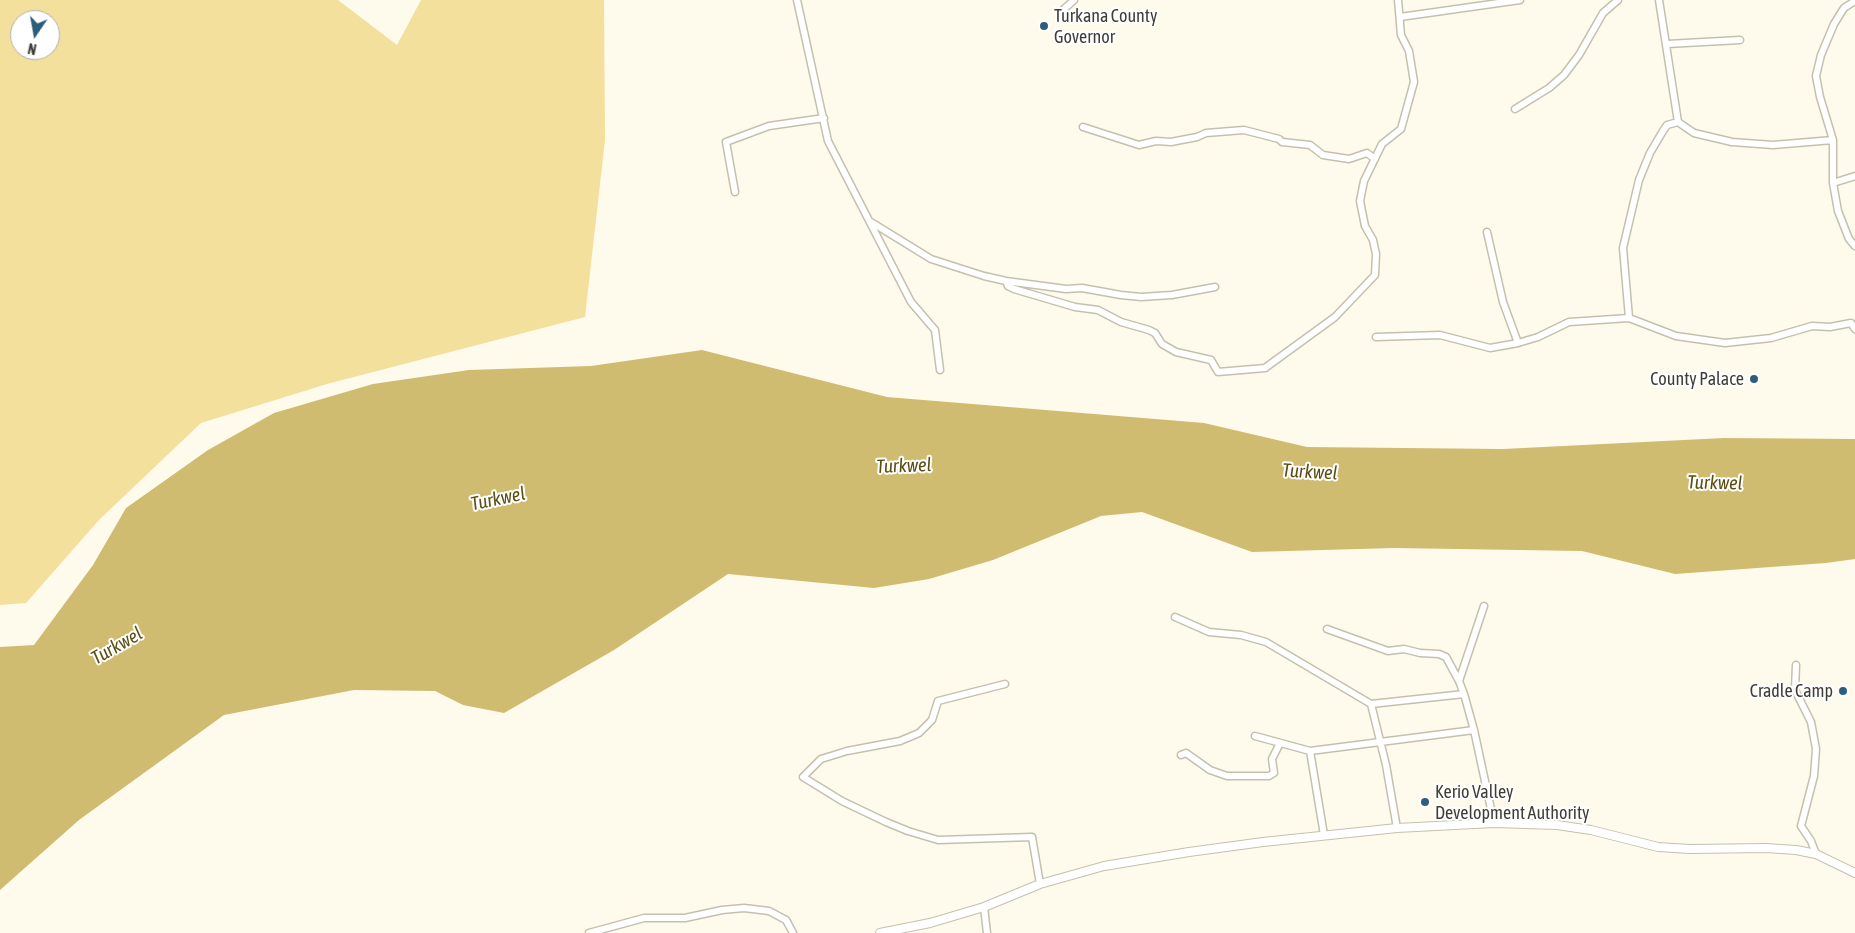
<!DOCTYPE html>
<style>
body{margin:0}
#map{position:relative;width:1855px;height:933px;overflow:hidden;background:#fffbec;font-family:"Asap Condensed",sans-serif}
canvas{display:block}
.north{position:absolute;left:10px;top:10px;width:50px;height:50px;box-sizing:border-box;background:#fff;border:1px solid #b2b1af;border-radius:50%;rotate:192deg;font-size:14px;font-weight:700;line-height:20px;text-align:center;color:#3f3d36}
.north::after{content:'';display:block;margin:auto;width:18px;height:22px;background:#2c5e7c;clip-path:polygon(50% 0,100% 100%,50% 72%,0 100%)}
</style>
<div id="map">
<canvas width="1855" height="933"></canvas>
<div class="north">N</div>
</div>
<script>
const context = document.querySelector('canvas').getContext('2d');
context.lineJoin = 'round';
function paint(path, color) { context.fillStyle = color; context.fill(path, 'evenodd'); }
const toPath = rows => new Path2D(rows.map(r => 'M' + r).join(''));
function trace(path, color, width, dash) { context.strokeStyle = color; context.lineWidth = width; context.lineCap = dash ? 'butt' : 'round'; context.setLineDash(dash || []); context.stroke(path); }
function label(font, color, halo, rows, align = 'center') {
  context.font = font + ' "Asap Condensed",sans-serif'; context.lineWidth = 4; context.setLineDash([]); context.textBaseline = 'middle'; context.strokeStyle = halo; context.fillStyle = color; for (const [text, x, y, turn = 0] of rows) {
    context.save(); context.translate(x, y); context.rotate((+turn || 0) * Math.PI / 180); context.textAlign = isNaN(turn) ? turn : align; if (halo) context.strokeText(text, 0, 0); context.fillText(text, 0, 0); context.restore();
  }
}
paint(toPath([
 [0,0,338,0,397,45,421,0,604,0,605,140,585,317,327,384,201,423,99,520,26,603,0,605],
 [20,20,50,20,50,50,20,50]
]), '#f2e09c');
paint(toPath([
 [702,350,887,397,1204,423,1307,447,1503,449,1724,438,1855,439,1855,559,1826,563,1675,574,1582,551,1394,548,1252,552,1142,512,1101,516,993,560,929,579,874,588,728,574,614,650,504,713,463,705,435,691,354,690,224,715,79,820,0,890,0,647,34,645,93,565,126,508,208,450,274,413,373,384,469,370,591,366]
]), '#d0bc70');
const minor = toPath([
 [797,0,828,141,911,302,935,330,940,370],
 [1659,0,1678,122,1694,133,1732,142,1773,145,1833,140],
 [1855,1,1844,8,1834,24,1821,55,1816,76,1820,97,1833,140,1833,183,1838,211,1849,239,1855,246],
 [1063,10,1074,0],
 [1400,17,1520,0],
 [1667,44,1740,40],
 [1515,109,1549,88,1564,75,1579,55,1603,13,1618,0],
 [1678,122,1667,125,1663,131,1650,153,1639,180,1623,248,1629,318,1676,336,1725,343,1771,338,1812,326,1830,327,1851,323,1855,329],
 [1083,127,1139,145,1156,141,1171,142,1197,137,1206,133,1244,130,1279,139,1282,142,1310,145,1323,155,1349,159,1367,153,1375,159],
 [1833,183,1855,176],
 [735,192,726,142,769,126,824,118],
 [871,222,931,259,984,276,1006,281,1066,289,1082,288,1121,295,1141,297,1172,295,1215,287],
 [1487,232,1503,302,1518,343],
 [1006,281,1008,286,1014,289,1075,307,1098,310,1121,322,1149,330,1155,333,1162,344,1176,352,1211,360,1218,372,1265,368,1335,317,1375,275,1376,254,1373,240,1365,226,1360,201,1364,181,1382,144,1401,129,1414,82,1409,51,1401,35,1398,0],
 [1376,337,1440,335,1490,348,1518,343,1538,337,1569,322,1629,318],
 [1175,617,1209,632,1241,635,1266,642,1371,704,1464,694,1474,730,1494,823],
 [1327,629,1388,651,1404,649,1420,653,1439,654,1446,657,1459,681],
 [1796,665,1795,690,1811,722,1816,749,1814,776,1801,826,1811,841,1816,854],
 [1005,684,938,701,932,720,919,733,900,741,847,751,821,759,803,777,842,801,886,822,908,831,938,840,1032,837,1040,884],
 [1464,694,1459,681,1484,606],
 [1371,704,1386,765,1397,828],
 [1255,736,1310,751,1474,730],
 [1310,751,1324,835],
 [1181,755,1186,753,1210,770,1227,776,1269,776,1274,773,1272,759,1280,743],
 [984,907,987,933],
 [589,933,644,918,685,918,722,910,744,908,769,911,786,920,793,933]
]);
const tertiary = toPath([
 [880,933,930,923,984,907,1040,884,1104,866,1189,852,1263,842,1397,828,1494,823,1557,825,1591,830,1658,847,1690,849,1766,848,1796,850,1816,854,1855,873]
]);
trace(minor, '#c5c0ae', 9);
trace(tertiary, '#c5c0ae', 10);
trace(minor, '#fff', 6);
trace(tertiary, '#fff', 8);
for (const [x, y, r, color] of [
 [1044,26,5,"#2c5e7c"],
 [1754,379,5,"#2c5e7c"],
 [1843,691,5,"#2c5e7c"],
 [1425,802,5,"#2c5e7c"]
]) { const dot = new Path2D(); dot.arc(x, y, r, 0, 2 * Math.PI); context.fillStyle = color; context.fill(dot); trace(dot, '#fff', 2); }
label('18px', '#3f3d36', '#fff', [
 ["Turkana County",1054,16],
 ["Governor",1054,37],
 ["County Palace",1744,379,"right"],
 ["Cradle Camp",1833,691,"right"],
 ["Kerio Valley",1435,792],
 ["Development Authority",1435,813]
], 'left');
label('italic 19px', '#5c4d12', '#fff', [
 ["Turkwel",904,466,-2],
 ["Turkwel",1310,472,3],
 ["Turkwel",1715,483,1],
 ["Turkwel",498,499,-12],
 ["Turkwel",117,646,-30]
]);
</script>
